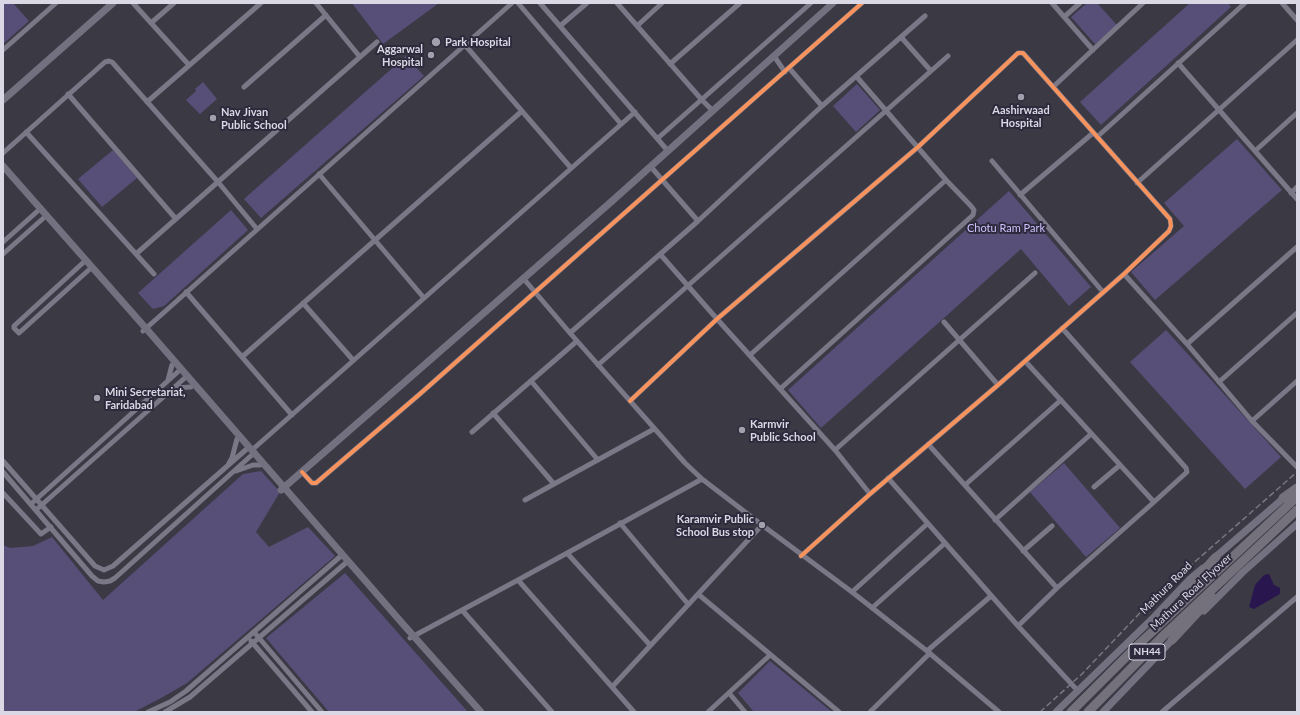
<!DOCTYPE html>
<style>
body{margin:0}
#map{position:relative;width:1300px;height:715px;overflow:hidden;background:#3b3944;font-family:Lato,sans-serif}
canvas{display:block}
.frame{position:absolute;inset:0;border:4px solid #dad8e4;pointer-events:none}
</style>
<div id="map">
<canvas width="1300" height="715"></canvas>
<div class="frame"></div>
</div>
<script>
const context = document.querySelector('canvas').getContext('2d');
context.lineJoin = 'round';
function paint(path, color) { context.fillStyle = color; context.fill(path, 'evenodd'); }
const toPath = rows => new Path2D(rows.map(r => 'M' + r).join(''));
function trace(path, color, width, dash) { context.strokeStyle = color; context.lineWidth = width; context.lineCap = dash ? 'butt' : 'round'; context.setLineDash(dash || []); context.stroke(path); }
function label(font, color, halo, rows, align = 'center') {
  context.font = font + ' Lato,sans-serif'; context.lineWidth = 4; context.setLineDash([]); context.textBaseline = 'middle'; context.strokeStyle = halo; context.fillStyle = color; for (const [text, x, y, turn = 0] of rows) {
    context.save(); context.translate(x, y); context.rotate((+turn || 0) * Math.PI / 180); context.textAlign = isNaN(turn) ? turn : align; if (halo) context.strokeText(text, 0, 0); context.fillText(text, 0, 0); context.restore();
  }
}
paint(toPath([
 [3,3,13,3,29,21,3,44],
 [352,3,439,3,383,44],
 [1087,3,1097,3,1117,25,1095,44,1071,17],
 [1190,3,1228,3,1231,7,1101,125,1080,102],
 [406,56,424,76,261,218,244,199],
 [203,82,217,99,200,114,186,100,196,91,195,89],
 [857,84,880,110,856,132,833,106],
 [1237,139,1282,190,1155,300,1131,272,1184,226,1164,203],
 [113,150,137,178,102,207,78,179],
 [1009,191,1091,287,1069,306,1021,249,821,428,788,390],
 [231,210,248,230,164,306,153,309,138,293],
 [1166,330,1281,457,1245,489,1130,362],
 [1064,463,1120,528,1086,557,1030,492],
 [261,471,280,492,256,532,269,547,308,527,335,556,187,683,163,697,134,712,3,712,3,545,10,548,33,546,52,537,103,600,243,474],
 [345,573,468,712,329,712,266,638],
 [770,661,832,712,754,712,738,693]
]), '#584f79');
paint(toPath([
 [1269,574,1274,585,1280,588,1280,594,1254,609,1249,607,1255,585,1264,575]
]), '#2a164f');
trace(toPath([
 [133,3,189,65],
 [316,3,360,57],
 [518,3,621,124],
 [540,3,668,151],
 [617,3,702,100,713,111],
 [1052,3,1093,50],
 [1282,3,1297,20],
 [1064,17,1080,3],
 [151,23,174,3],
 [560,26,587,3],
 [637,26,662,3],
 [901,37,931,71],
 [465,45,571,168],
 [3,50,56,3],
 [774,56,785,72],
 [1178,63,1297,199],
 [670,64,740,3],
 [789,68,822,106],
 [244,87,326,15],
 [1053,87,1143,3],
 [68,94,176,219],
 [147,102,261,3],
 [26,132,154,274],
 [1097,137,1245,3],
 [658,138,811,3],
 [1255,151,1297,113],
 [3,153,105,62,109,61,112,62,218,182,257,229],
 [992,161,1103,292],
 [651,167,698,221],
 [319,174,424,298],
 [1137,183,1297,40],
 [1291,193,1297,187],
 [1020,195,1093,133],
 [3,242,41,208],
 [3,254,47,215],
 [136,254,377,42],
 [660,254,717,319,835,450,870,494],
 [86,260,14,326,14,328,19,333,92,267],
 [1124,274,1187,344,1252,421,1297,467],
 [523,278,570,333,685,463,702,479,762,525,852,592,927,651,999,712],
 [186,292,292,415],
 [303,303,353,360],
 [944,322,998,385],
 [143,331,512,3],
 [570,333,698,221,822,106,925,16],
 [1187,344,1297,247],
 [750,355,946,180],
 [242,357,522,111],
 [1025,361,1154,502],
 [598,365,948,56],
 [168,380,172,365],
 [531,381,598,460],
 [1219,382,1297,313],
 [174,388,191,387],
 [780,389,973,215,974,210,971,206,946,180,856,76],
 [630,401,717,319,918,147,1018,53,1023,53,1170,219,1171,226,1169,231,1124,274,998,385,870,494,801,556],
 [493,413,554,484],
 [1252,421,1297,381],
 [472,432,577,341],
 [928,444,1057,588],
 [252,450,635,112],
 [835,450,1035,273],
 [3,461,95,566,104,570,113,566,249,447],
 [229,463,232,458,237,439],
 [236,471,253,465,260,465],
 [3,472,92,576,98,581,104,582,110,581,115,578,254,453],
 [302,472,312,483,316,483,421,393,862,3],
 [888,478,1018,626,1078,691],
 [965,485,1061,400],
 [1094,487,1120,465],
 [3,493,41,534,51,527],
 [525,500,654,429],
 [31,504,181,369],
 [36,510,187,376],
 [995,520,1091,434],
 [620,523,688,604],
 [1023,551,1052,526],
 [567,553,650,645],
 [518,580,634,712],
 [852,592,927,524],
 [698,594,839,712],
 [872,608,944,544],
 [462,610,552,712],
 [1018,626,1057,588,1154,502,1187,472,1186,468,1062,328],
 [254,632,322,712],
 [410,638,518,580,702,479],
 [251,641,312,712],
 [927,651,991,596],
 [612,687,762,525],
 [729,693,745,712],
 [148,712,170,702,186,691,342,555],
 [165,712,190,697,348,561],
 [708,712,770,655],
 [870,712,930,653],
 [1162,712,1297,597]
]), '#7a7786', 5);
trace(toPath([
 [3,100,113,3],
 [3,166,150,333,402,623,481,712],
 [281,490,611,202,833,3],
 [1212,560,1286,496],
 [1204,611,1243,572,1297,524],
 [1056,712,1154,617,1190,579,1203,568],
 [1103,712,1175,637]
]), '#737080', 7);
trace(toPath([
 [1283,498,1297,488],
 [1188,593,1203,571,1216,557],
 [1172,640,1212,597],
 [1071,712,1139,644,1297,497],
 [1088,712,1165,634,1297,510]
]), '#74717c', 9);
trace(toPath([
 [1040,712,1082,674,1156,596,1297,472]
]), '#797783', 1.5, [6, 3]);
trace(toPath([
 [630,401,717,319,918,147,1018,53,1023,53,1170,219,1171,226,1169,231,1124,274,998,385,870,494,801,556],
 [302,472,312,483,316,483,421,393,862,3]
]), '#f8935d', 4);
for (const [x, y, r, color] of [
 [436,42,5,"#a2a0ac"],
 [431,55,4,"#a2a0ac"],
 [1021,97,4,"#a2a0ac"],
 [213,118,4,"#a2a0ac"],
 [97,398,4,"#a2a0ac"],
 [742,430,4,"#a2a0ac"],
 [762,525,4,"#a2a0ac"]
]) { const dot = new Path2D(); dot.arc(x, y, r, 0, 2 * Math.PI); context.fillStyle = color; context.fill(dot); trace(dot, '#2e2a3d', 1.5); }
for (const [x, y, w] of [
 [1147,652,36]
]) { const box = new Path2D(); box.roundRect(x - w / 2, y - 8, w, 16, 3); context.fillStyle = '#2e2a3d'; context.fill(box); trace(box, '#dad8e4', 1); }
label('bold 10px', '#dad8e4', null, [
 ["NH44",1147,652]
]);
label('bold 11px', '#dad8e4', '#2e2a3d', [
 ["Park Hospital",445,42],
 ["Aggarwal",423,49,"right"],
 ["Hospital",423,62,"right"],
 ["Aashirwaad",1021,110,"center"],
 ["Hospital",1021,123,"center"],
 ["Nav Jivan",221,112],
 ["Public School",221,125],
 ["Mini Secretariat,",105,392],
 ["Faridabad",105,405],
 ["Karmvir",750,424],
 ["Public School",750,437],
 ["Karamvir Public",754,519,"right"],
 ["School Bus stop",754,532,"right"]
], 'left');
label('11px', '#cfc3fd', '#2e2a3d', [
 ["Chotu Ram Park",1006,228]
]);
label('11px', '#dad8e4', '#2e2a3d', [
 ["Mathura Road",1166,588,-45],
 ["Mathura Road Flyover",1191,592,-43]
]);
</script>
